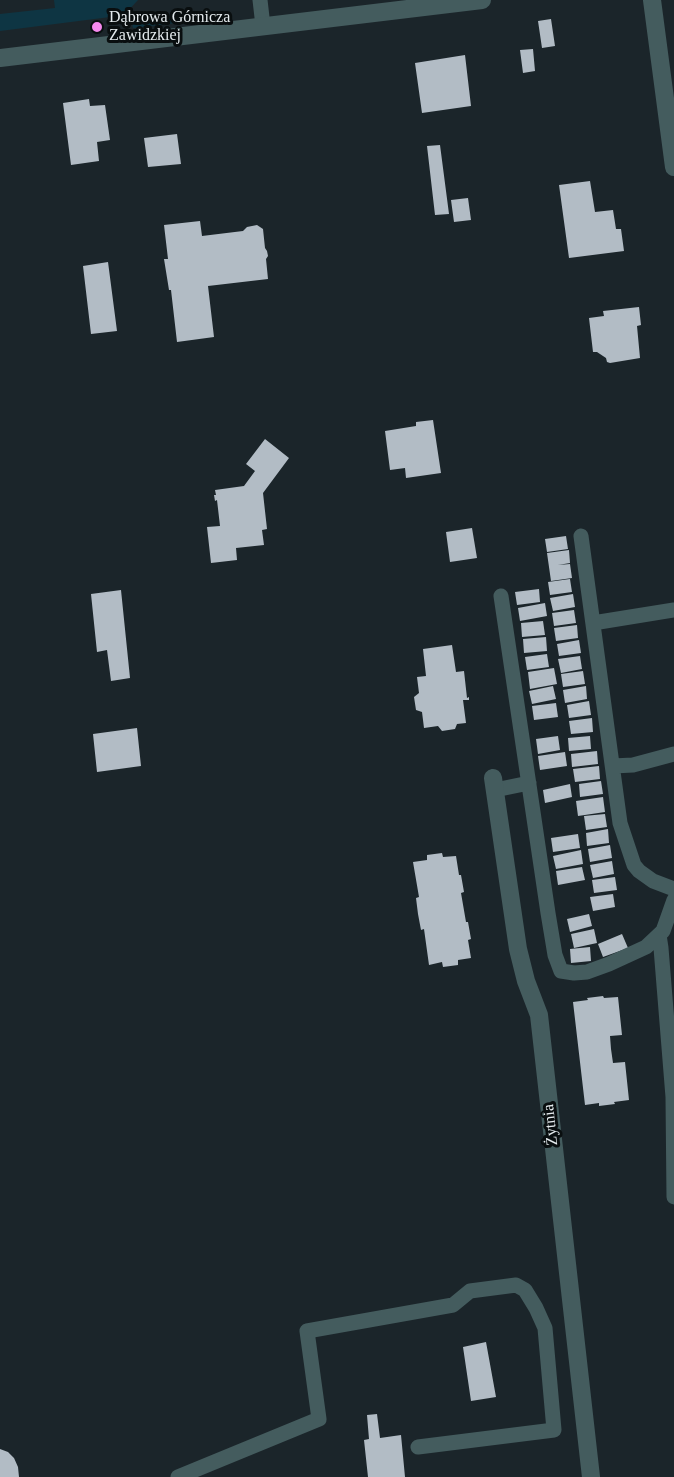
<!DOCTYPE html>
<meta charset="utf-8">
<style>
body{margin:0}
canvas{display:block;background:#1b252a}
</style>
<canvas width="674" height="1477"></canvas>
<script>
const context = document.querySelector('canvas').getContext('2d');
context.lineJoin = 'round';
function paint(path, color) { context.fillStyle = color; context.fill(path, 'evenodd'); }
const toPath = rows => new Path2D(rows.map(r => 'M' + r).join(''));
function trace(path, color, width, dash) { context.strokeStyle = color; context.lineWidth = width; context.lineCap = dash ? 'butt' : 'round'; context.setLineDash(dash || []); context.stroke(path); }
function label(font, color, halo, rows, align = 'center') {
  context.font = font + ' Georgia,serif'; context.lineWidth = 6; context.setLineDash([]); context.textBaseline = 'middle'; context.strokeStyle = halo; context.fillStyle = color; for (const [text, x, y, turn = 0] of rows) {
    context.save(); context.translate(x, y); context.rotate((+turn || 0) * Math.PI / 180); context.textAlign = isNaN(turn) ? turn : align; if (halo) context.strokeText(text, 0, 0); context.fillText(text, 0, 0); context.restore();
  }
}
paint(toPath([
 [54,0,138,0,125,14,118,16,0,31,0,14,55,8],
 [222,13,210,19,133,28,132,23]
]), '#0e3543');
paint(toPath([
 [551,19,555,46,542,48,538,21],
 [533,49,535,71,523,73,520,50],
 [465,55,471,106,422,113,415,63],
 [89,99,90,106,105,105,110,140,97,142,99,161,71,165,63,103],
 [177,134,181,164,148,167,144,138],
 [440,145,449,214,435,215,427,146],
 [590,181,595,212,613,210,616,229,621,229,624,251,569,258,559,185],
 [468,198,471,220,454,222,451,200],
 [200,221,202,236,243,231,247,227,257,225,263,229,265,248,267,251,268,256,266,259,268,279,208,286,214,337,177,342,171,290,169,290,164,259,168,259,164,225],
 [108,262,117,331,91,334,83,266],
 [639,307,641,325,637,326,640,358,610,363,607,362,606,358,597,352,593,352,589,318,604,316,603,311],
 [433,420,441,473,406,478,405,468,390,470,385,431,416,426,416,422],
 [265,439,289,458,263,493,267,529,262,530,264,545,236,548,237,560,211,563,207,527,220,526,217,500,215,501,214,495,216,495,215,490,244,486,255,471,246,464],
 [472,528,477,558,450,562,446,532],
 [566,536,568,549,547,552,545,539],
 [569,550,570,563,558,565,570,564,572,578,551,581,547,553],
 [570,579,572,592,550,595,548,582],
 [539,589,540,602,517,605,515,592],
 [121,590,130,678,111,681,107,650,97,652,91,594],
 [573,594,575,607,553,611,550,598],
 [545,603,547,616,520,621,518,608],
 [574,610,576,623,554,626,552,613],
 [543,621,545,635,522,637,521,623],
 [577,625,578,638,556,641,554,628],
 [546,637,547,651,524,653,523,639],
 [579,640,581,653,559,656,557,644],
 [452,645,456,672,464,671,467,698,469,697,469,700,463,700,466,723,457,724,455,729,442,731,438,726,424,728,422,712,416,710,414,697,419,693,417,677,426,676,423,649],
 [547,654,549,667,527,670,525,657],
 [580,656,582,669,561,673,558,659],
 [554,668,557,684,530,689,528,672],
 [583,671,585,684,563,687,561,674],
 [553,686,556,699,532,704,529,691],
 [586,686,587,699,565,703,563,690],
 [589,701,591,715,569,718,567,705],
 [556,703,558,717,534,720,532,706],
 [592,718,593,732,571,734,569,721],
 [137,728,141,766,97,772,93,734],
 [558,736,560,750,538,754,536,739],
 [590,736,591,749,569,751,568,738],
 [597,751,598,764,572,767,571,754],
 [565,752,567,766,540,770,538,756],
 [599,766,600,779,575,782,573,769],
 [601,781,603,794,580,797,579,784],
 [570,784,572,797,545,803,543,790],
 [603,797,605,812,578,816,576,801],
 [605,814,607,827,586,830,584,816],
 [608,829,609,843,587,846,586,833],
 [578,834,580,848,553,852,551,838],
 [610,845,612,858,590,862,588,849],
 [581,850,583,864,556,869,553,856],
 [442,853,443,857,456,856,459,875,461,875,464,892,461,893,466,922,468,922,471,939,468,940,471,958,458,960,458,965,443,967,442,962,429,965,424,929,421,930,418,914,416,898,419,897,413,862,427,860,427,855],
 [612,861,614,874,593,878,590,865],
 [582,867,585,880,558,885,556,871],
 [615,877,617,890,594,893,592,880],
 [613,894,615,907,593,911,590,897],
 [589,914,592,926,570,932,567,919],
 [594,929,597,943,574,948,571,934],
 [622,934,628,948,603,957,598,944],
 [590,947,591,961,571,963,570,949],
 [603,996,604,998,618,997,622,1035,610,1036,611,1049,613,1063,625,1062,629,1100,614,1102,615,1104,599,1106,599,1103,585,1105,573,1002,588,1000,587,998],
 [486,1342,496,1397,471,1401,463,1347],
 [377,1414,380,1438,401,1435,405,1477,368,1477,364,1440,369,1439,367,1415],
 [0,1449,8,1452,14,1458,18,1467,19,1477,0,1477]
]), '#b2bcc5');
trace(toPath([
 [260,0,263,26],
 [581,536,620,823,634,865,639,871,653,881,674,889],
 [501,596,548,913,555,955,561,971,574,973,587,972,609,964,646,947,663,931,674,900],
 [593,623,674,610],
 [613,766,633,765,674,754],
 [495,790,529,783],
 [659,935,661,948,673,1097,674,1197],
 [178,1477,319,1419,307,1331,453,1305,470,1291,516,1285,525,1290,536,1308,545,1328,554,1430,418,1447]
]), '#445c5e', 15);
trace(toPath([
 [652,0,674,167],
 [0,58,482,0],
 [493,778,518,949,526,981,539,1015,591,1477]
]), '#445c5e', 18);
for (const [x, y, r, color] of [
 [97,27,6,"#f689ee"]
]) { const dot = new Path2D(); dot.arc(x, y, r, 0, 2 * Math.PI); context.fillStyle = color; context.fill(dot); trace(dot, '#090e0f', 2); }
label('16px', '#e5ebee', '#090e0f', [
 ["Dąbrowa Górnicza",109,18],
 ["Zawidzkiej",109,36]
], 'left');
label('16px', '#e5ebee', '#090e0f', [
 ["Żytnia",551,1125,-96]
]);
</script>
